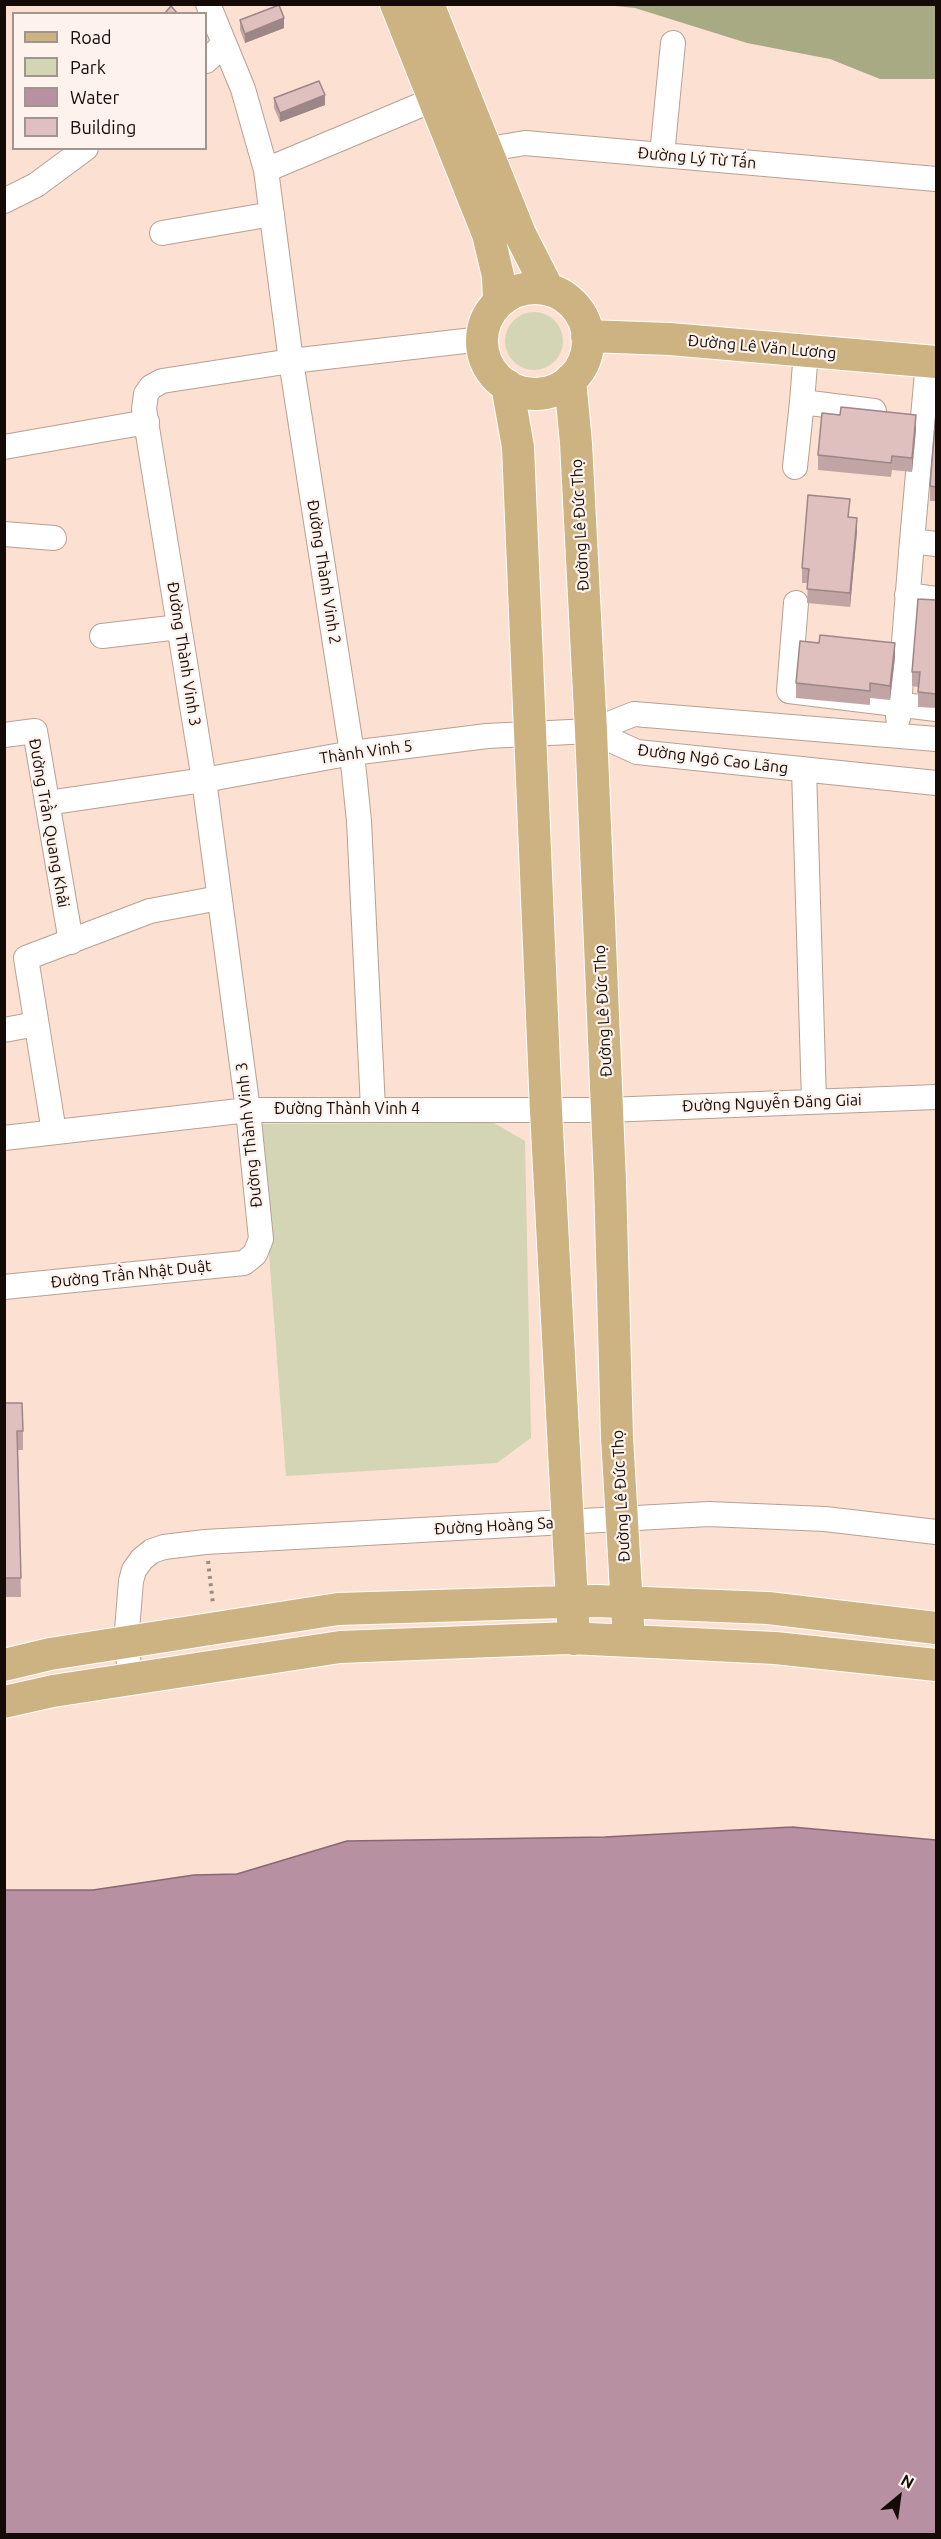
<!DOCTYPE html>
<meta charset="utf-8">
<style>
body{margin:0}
#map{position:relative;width:941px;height:2539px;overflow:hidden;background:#fce1d3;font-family:Ubuntu,sans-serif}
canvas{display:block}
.frame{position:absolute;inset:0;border:6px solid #140b07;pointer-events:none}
.legend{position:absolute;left:12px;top:12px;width:195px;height:138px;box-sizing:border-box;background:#fdf2ec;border:2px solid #a09690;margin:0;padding:8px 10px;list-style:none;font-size:18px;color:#140b07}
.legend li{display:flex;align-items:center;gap:12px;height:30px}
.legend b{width:30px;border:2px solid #a09690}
.north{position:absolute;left:869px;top:2467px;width:60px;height:60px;-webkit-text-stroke:4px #fdf2ec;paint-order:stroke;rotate:29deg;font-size:16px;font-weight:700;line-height:24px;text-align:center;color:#140b07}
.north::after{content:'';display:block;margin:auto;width:21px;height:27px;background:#140b07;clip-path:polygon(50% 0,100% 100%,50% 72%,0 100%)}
</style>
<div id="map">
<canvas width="941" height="2539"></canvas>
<div class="frame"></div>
<ul class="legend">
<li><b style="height:8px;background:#cdb381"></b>Road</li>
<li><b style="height:16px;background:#d3d5b5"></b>Park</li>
<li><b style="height:16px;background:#b790a2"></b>Water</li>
<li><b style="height:16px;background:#dfc0bf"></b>Building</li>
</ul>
<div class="north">N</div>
</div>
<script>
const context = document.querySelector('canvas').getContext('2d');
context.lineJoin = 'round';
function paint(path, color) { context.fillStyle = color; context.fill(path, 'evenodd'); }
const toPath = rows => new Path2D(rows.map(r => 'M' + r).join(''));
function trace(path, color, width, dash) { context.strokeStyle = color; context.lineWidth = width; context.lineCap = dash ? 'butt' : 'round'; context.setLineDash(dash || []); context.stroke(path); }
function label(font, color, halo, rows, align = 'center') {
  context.font = font + ' Ubuntu,sans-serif'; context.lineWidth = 4.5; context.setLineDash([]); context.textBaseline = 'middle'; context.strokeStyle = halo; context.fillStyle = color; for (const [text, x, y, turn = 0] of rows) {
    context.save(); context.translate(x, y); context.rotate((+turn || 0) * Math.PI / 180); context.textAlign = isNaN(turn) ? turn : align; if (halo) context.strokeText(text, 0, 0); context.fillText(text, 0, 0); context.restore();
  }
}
paint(toPath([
 '505 341a29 29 0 1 1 58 0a29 29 0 1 1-58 0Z',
 [494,1123,525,1141,531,1438,497,1463,286,1476,259,1124]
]), '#d3d5b5');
paint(toPath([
 [606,5,936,5,936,79,880,79,830,59,747,43,635,8]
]), '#a8aa84');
const water = toPath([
 [792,1827,936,1840,936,2534,5,2534,5,1890,93,1890,194,1875,237,1874,347,1841,605,1837,792,1827]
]);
paint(water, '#b790a2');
trace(water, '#866874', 1.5);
const minor = toPath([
 [208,4,243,89,266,170,291,361,352,753,359,821,373,1108],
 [206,61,223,45],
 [662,155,673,43],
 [472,159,501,147,525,143,936,179],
 [266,170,435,99],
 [4,201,36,185,86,148],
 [162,233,272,214],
 [928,361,912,541,936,544],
 [802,402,806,351],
 [4,447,147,422],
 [795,467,802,402,874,411],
 [4,534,54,538],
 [907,595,936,599],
 [796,603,789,691,936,709],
 [102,636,179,627],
 [898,718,912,541],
 [591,731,637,752,936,783],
 [4,735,35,731,71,942],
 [804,769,814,1101],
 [47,803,204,780,352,753,487,736,591,731,634,714,936,739],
 [4,1030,36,1024],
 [54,1132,26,958,150,911,219,898],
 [4,1138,248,1110,607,1110,936,1097],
 [4,1287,244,1263,255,1254,261,1239,248,1110,204,780,144,409,146,394,151,387,162,381,291,361,482,339],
 [131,1679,126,1642,131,1581,134,1570,142,1559,152,1551,164,1547,205,1542,709,1514,825,1519,936,1532]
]);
const major = toPath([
 [396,4,488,234,498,276,499,302],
 [428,4,520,234,548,289],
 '482 341a53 53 0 1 1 106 0a53 53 0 1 1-106 0Z',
 [587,336,670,339,936,362],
 [570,380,576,443,591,731,610,1181,617,1437,629,1641],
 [507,385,518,447,546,1111,574,1639],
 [4,1665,50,1654,338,1609,596,1601,768,1608,936,1628],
 [4,1702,53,1691,340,1647,569,1638,775,1648,936,1665]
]);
trace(minor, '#b99f92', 26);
trace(major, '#fff', 34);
trace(toPath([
 [208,1561,213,1604]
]), '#9f8b81', 4, [3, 4.5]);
trace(minor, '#fff', 24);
trace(major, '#cdb381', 32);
paint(toPath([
 [240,20,284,28,245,43,240,30],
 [274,98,325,105,280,122,274,108],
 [936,413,936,521,935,521,936,501,930,501,930,486],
 [916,429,912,472,892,470,891,477,818,470,818,455],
 [850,517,857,532,850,607,807,603,808,583,802,583,802,568],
 [936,600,936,708,918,707,918,687,912,686,912,672],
 [895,657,890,700,870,698,870,705,796,698,796,683],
 [4,1403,23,1431,23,1450,18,1450,21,1597,4,1597]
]), '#c0a5a4');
paint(toPath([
 [284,18,284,28,245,43,245,34],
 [325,95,325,105,280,122,280,113],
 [916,415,916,429,912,472,912,458],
 [857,518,857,532,850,607,850,593],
 [895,643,895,657,890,700,890,686]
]), '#9c8686');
const building = toPath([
 [279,5,284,18,245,34,240,20,279,5],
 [171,6,178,14,164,14,171,6],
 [319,81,325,95,280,113,274,98,319,81],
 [841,407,916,415,912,458,892,456,891,463,818,455,822,413,840,415,841,407],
 [936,413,936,487,930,486,936,413],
 [808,495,850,499,848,517,857,518,850,593,807,589,809,569,802,568,808,495],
 [918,599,936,600,936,694,918,692,920,672,912,672,918,599],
 [820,635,895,643,890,686,870,683,870,691,796,683,800,641,819,643,820,635],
 [4,1403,22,1403,23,1431,17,1431,21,1578,4,1578,4,1403]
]);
paint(building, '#dfc0bf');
trace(building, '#9c8686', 1.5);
label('16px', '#140b07', '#fdf2ec', [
 ["Đường Lý Từ Tấn",697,158,5],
 ["Đường Lê Văn Lương",762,347,5],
 ["Đường Lê Đức Thọ",580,525,-93],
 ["Đường Thành Vinh 2",324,572,81],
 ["Đường Thành Vinh 3",184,654,81],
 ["Thành Vinh 5",366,752,-8],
 ["Đường Ngô Cao Lãng",713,759,7],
 ["Đường Trần Quang Khải",49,823,80],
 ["Đường Lê Đức Thọ",603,1011,-93],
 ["Đường Nguyễn Đăng Giai",772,1103,-2],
 ["Đường Thành Vinh 4",347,1109],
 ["Đường Thành Vinh 3",249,1135,-96],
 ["Đường Trần Nhật Duật",131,1274,-6],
 ["Đường Lê Đức Thọ",621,1496,-93],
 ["Đường Hoàng Sa",494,1526,-3]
]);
</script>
